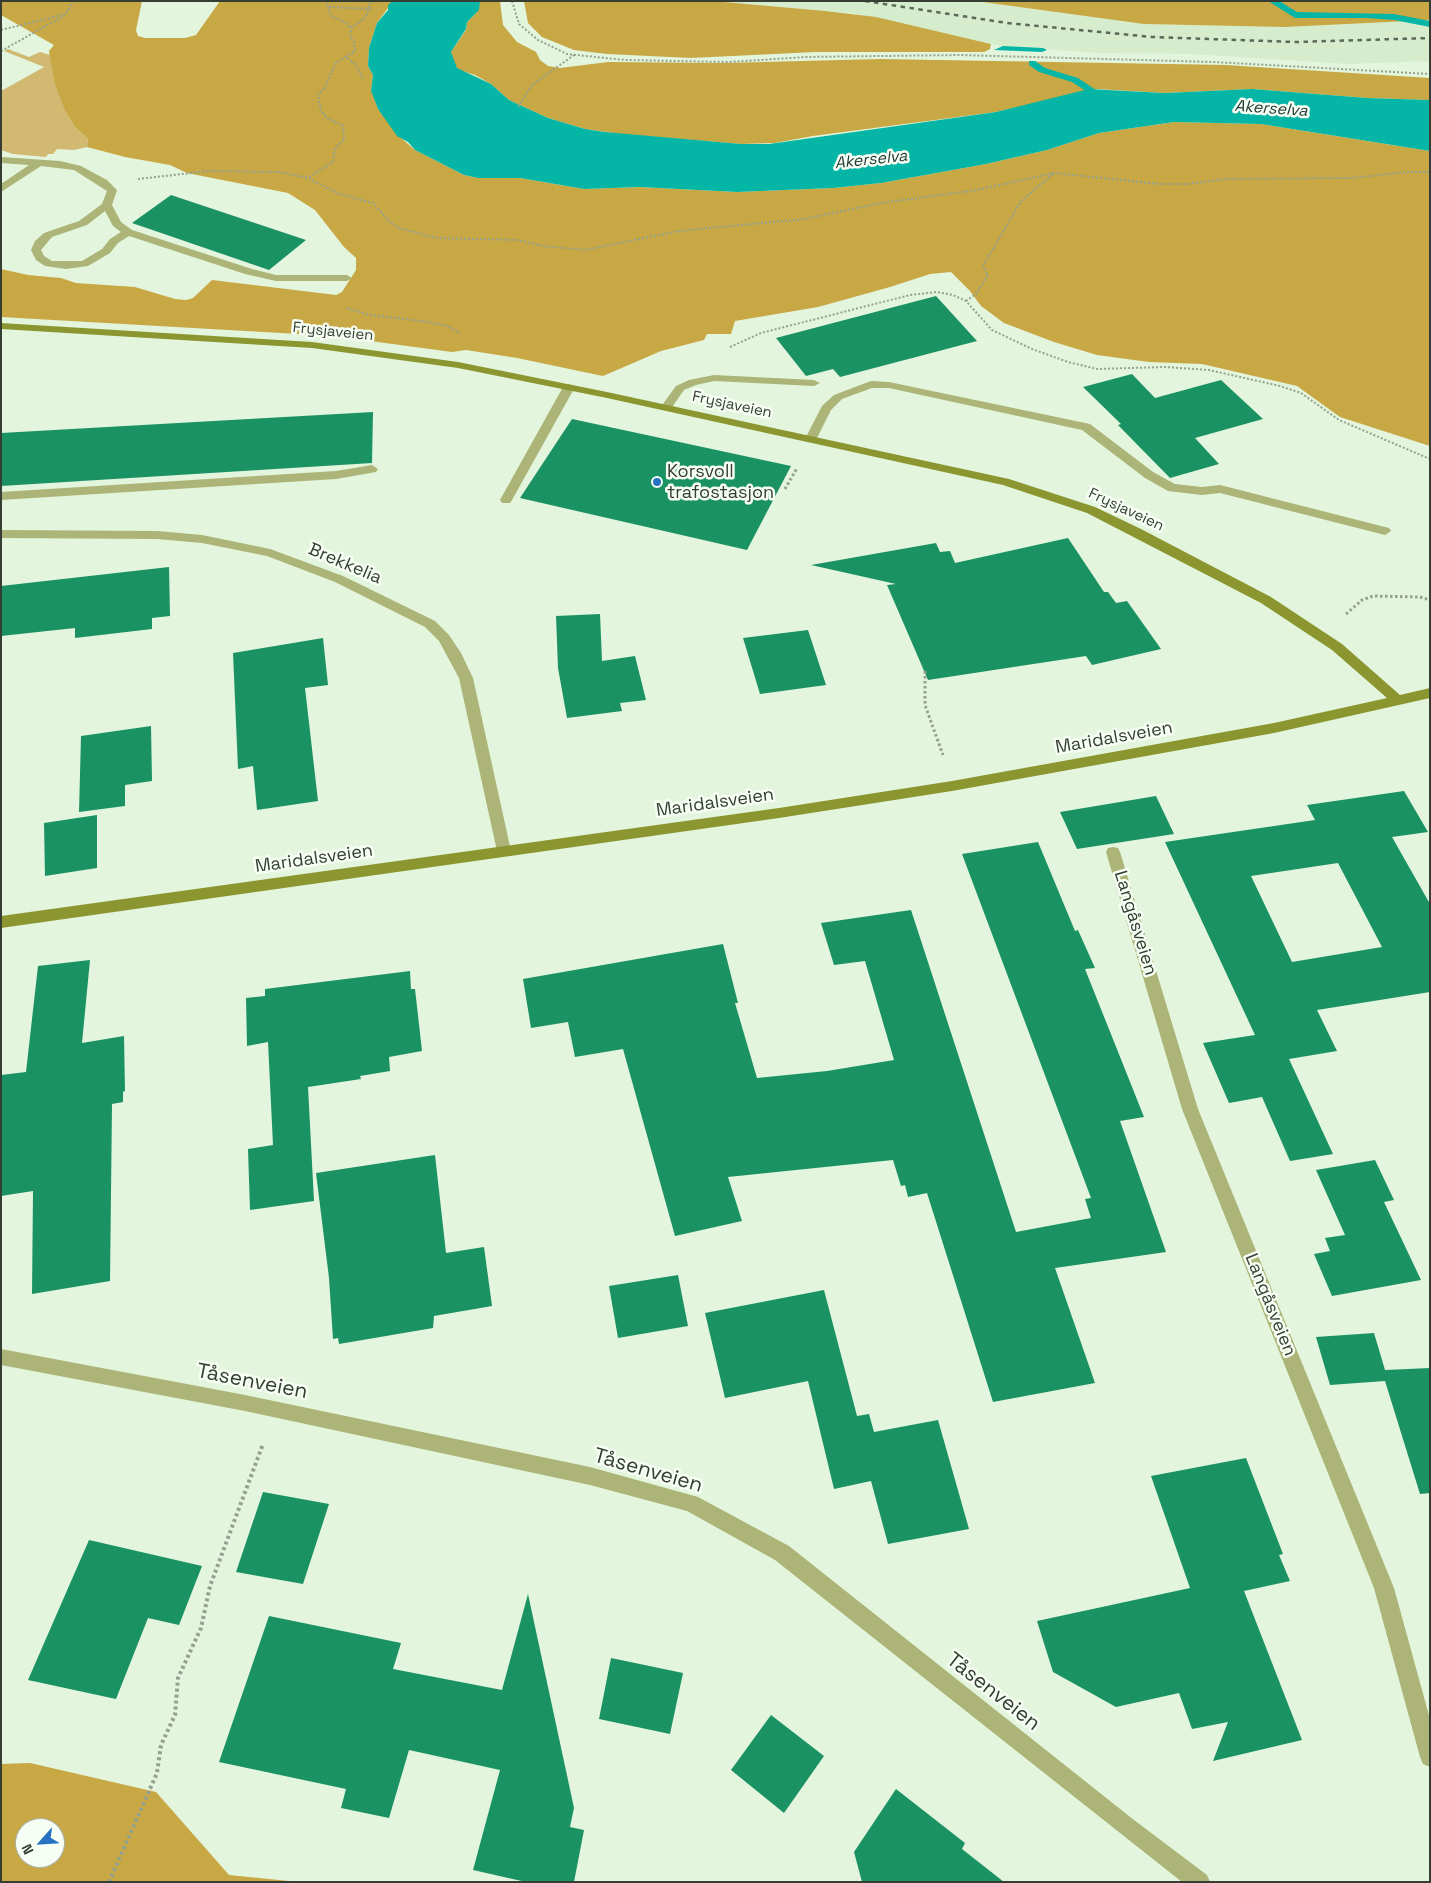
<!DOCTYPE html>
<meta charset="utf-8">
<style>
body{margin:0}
#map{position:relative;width:1431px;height:1883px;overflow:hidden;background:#e3f5dc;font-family:"Space Grotesk",sans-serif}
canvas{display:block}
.frame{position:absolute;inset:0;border:2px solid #363d33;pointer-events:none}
.north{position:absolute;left:15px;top:1818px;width:50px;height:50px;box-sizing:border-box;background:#f7fff5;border:1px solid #aab1a7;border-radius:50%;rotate:244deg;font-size:14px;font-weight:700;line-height:20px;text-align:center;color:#363d33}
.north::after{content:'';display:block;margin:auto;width:18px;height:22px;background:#2771c1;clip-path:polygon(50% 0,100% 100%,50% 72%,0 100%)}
</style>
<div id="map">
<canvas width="1431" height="1883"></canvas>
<div class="frame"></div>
<div class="north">N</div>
</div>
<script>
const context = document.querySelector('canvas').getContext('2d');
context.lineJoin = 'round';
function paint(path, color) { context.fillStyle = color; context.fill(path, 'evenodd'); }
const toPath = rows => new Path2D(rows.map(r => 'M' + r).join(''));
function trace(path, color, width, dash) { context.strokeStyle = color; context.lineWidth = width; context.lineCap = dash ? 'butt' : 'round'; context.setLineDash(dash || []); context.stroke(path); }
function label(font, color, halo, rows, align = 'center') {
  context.font = font + ' "Space Grotesk",sans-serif'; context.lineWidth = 5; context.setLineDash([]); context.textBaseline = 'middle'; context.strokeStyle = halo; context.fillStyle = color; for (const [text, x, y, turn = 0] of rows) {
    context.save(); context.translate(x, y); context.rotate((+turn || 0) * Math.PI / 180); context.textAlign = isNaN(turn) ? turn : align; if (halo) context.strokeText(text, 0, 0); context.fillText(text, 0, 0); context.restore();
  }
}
paint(toPath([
 [713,1,975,1,1144,24,1285,27,1430,20,1430,61,1348,64,1191,54,1097,53,1002,46,855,14]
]), '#d5edcd');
paint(toPath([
 [8,49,29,57,40,52,50,55,54,82,76,128,88,139,87,147,74,150,57,149,53,154,48,154,46,157,13,154,1,150,1,91,44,67,4,51]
]), '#d1b972');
paint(toPath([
 [1,1,142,1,136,30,138,36,145,38,185,38,196,35,220,1,393,1,377,23,369,48,368,66,373,75,371,90,378,109,401,138,415,150,464,175,478,178,520,178,584,189,640,187,737,192,833,188,881,183,986,164,1047,150,1099,133,1174,122,1261,124,1430,151,1430,446,1340,417,1297,386,1202,364,1149,362,1097,355,1054,342,1004,323,981,306,970,291,951,272,930,274,890,287,818,307,735,321,731,334,707,334,704,340,661,351,603,376,517,358,466,350,452,352,333,336,1,317,1,269,28,275,61,278,76,283,135,287,175,299,186,300,193,298,212,280,336,295,342,292,356,270,356,258,344,247,315,210,288,193,187,173,170,165,125,157,87,147,88,139,76,128,65,110,54,82,49,51,54,45,1,15],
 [480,1,500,1,503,25,517,42,536,52,540,60,548,66,560,68,608,62,724,63,880,59,1226,65,1430,78,1430,100,1367,98,1252,89,1165,93,1097,89,996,112,813,136,775,143,741,144,621,134,585,129,548,118,509,100,491,84,475,75,459,70,455,66,451,52,466,30,467,22,477,12],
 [524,1,713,1,825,11,876,17,991,44,990,49,984,52,815,52,691,58,607,54,574,50,542,37,528,23],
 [975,1,1430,1,1430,20,1285,27,1144,24],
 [30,1763,156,1792,229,1875,299,1882,1,1882,1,1764],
 [25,1828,55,1828,55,1858,25,1858]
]), '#c7a844');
paint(toPath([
 [393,1,480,1,479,10,467,22,466,29,451,52,457,68,491,84,509,100,548,118,585,129,605,132,741,144,769,144,996,112,1089,89,1165,93,1252,89,1367,98,1430,100,1430,151,1261,124,1174,122,1099,133,1047,150,986,164,881,183,833,188,737,192,640,187,584,189,520,178,478,178,464,175,415,150,408,142,397,136,378,109,371,91,373,75,368,66,369,48,377,23,388,10,388,5],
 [1003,46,1043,48,1047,50,1042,52,994,50]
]), '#05b5a6');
paint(toPath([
 [1268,1,1279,1,1297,12,1394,14,1430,21,1430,27,1394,20,1367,18,1295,18,1268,1],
 [1029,61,1035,61,1045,68,1078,78,1111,100,1103,102,1072,82,1039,72,1029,65,1029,61]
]), '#05b5a6');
paint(toPath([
 [171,195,306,240,269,270,132,223],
 [936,296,977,341,840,377,833,369,806,376,776,338],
 [1132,374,1155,398,1221,380,1263,419,1195,438,1219,464,1170,478,1118,425,1121,424,1083,387],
 [373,412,372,463,1,486,1,433],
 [572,419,791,466,747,550,520,498],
 [1068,538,1104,592,1108,592,1116,603,1127,601,1161,649,1092,665,1086,656,928,680,887,585,896,584,811,565,936,543,940,552,950,551,955,563],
 [169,567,170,616,152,618,152,629,75,638,75,628,1,636,1,586],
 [600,614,602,661,635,656,646,700,620,703,622,711,567,718,558,668,556,616],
 [808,630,826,685,760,694,743,638],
 [323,638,328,685,305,688,318,801,257,810,253,766,238,769,233,653],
 [151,726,152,781,125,785,125,806,79,812,81,736],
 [1404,791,1428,832,1392,837,1430,904,1430,992,1317,1010,1337,1051,1289,1059,1333,1154,1290,1161,1262,1097,1229,1103,1203,1043,1255,1035,1165,842,1315,820,1307,805],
 [1338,863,1382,947,1292,962,1251,876],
 [1156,796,1174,834,1077,849,1060,812],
 [97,815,97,868,45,876,44,823],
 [1038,842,1075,931,1078,930,1095,968,1085,969,1144,1117,1120,1121,1166,1252,1055,1268,1095,1383,993,1402,927,1193,908,1197,905,1185,901,1186,893,1160,728,1177,742,1221,675,1236,623,1049,575,1057,568,1022,531,1028,523,979,723,944,738,1003,735,1003,757,1078,827,1071,894,1060,865,961,834,965,821,923,911,910,1016,1232,1091,1218,1085,1199,1091,1198,962,854],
 [90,960,82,1043,124,1036,125,1091,123,1092,123,1102,112,1104,110,1281,32,1294,33,1191,1,1196,1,1075,26,1072,38,966],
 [410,971,411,989,415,989,422,1051,389,1057,390,1071,360,1076,361,1079,308,1087,314,1201,250,1210,248,1149,273,1145,268,1042,247,1046,246,998,265,996,265,989],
 [435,1155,446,1253,484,1247,492,1306,434,1316,433,1328,339,1344,338,1338,333,1339,329,1278,316,1173],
 [1375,1160,1394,1200,1384,1202,1421,1280,1332,1296,1314,1254,1330,1251,1325,1238,1345,1235,1316,1170],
 [678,1275,688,1326,618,1338,609,1286],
 [824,1290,857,1416,869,1414,874,1432,938,1420,969,1529,888,1544,871,1481,834,1489,808,1381,725,1398,705,1313],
 [1374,1333,1385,1370,1430,1368,1430,1493,1420,1494,1385,1381,1330,1385,1316,1337],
 [1246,1458,1283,1554,1279,1555,1290,1581,1244,1591,1302,1740,1213,1761,1228,1722,1192,1729,1179,1693,1116,1707,1053,1672,1037,1621,1190,1588,1151,1476],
 [263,1492,329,1504,303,1584,236,1572],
 [89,1540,202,1566,179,1625,148,1618,116,1699,28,1680],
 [528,1594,574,1808,570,1827,584,1830,574,1882,526,1882,473,1870,500,1770,409,1750,389,1818,341,1808,346,1789,219,1762,269,1616,401,1643,393,1669,502,1690],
 [611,1658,683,1673,670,1734,599,1719],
 [771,1715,824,1756,784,1813,731,1770],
 [896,1789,965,1843,962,1849,1004,1882,862,1882,854,1852]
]), '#1b9264');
trace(toPath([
 [326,1,331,16,345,22,351,28],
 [512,1,519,24,538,40,567,54,625,60,729,62,806,57,959,55,1214,62,1430,74],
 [329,7,371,9],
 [1,30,66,14,73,1],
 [1,51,64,16],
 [347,58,356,65,363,79],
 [518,107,532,85,574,55],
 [309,177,333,162,335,148,344,140,343,126,327,118,321,111,318,94,324,89,336,63,355,51,354,42,350,36,351,28,366,17,371,1],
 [138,179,209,171,280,172,308,178,339,194,373,203,390,222,399,228,436,238,518,240,543,246,585,250,679,231,804,219,881,203,977,190,1054,173,1159,184,1189,184,1224,179,1352,178,1407,172,1430,172],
 [966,301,976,294,988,275,983,266,1021,201,1053,174],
 [347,308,369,315,429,322,447,326,460,333],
 [730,347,761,333,910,295,937,292,953,295,966,301,992,330,1032,349,1068,362,1097,369,1165,367,1209,370,1280,386,1301,393,1339,420,1430,459]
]), '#94a18f', 2, [2, 2]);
trace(toPath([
 [785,489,797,468],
 [1346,614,1362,600,1373,596,1420,597,1430,600],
 [925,671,925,705,943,755]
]), '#94a18f', 3, [2.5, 2.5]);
trace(toPath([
 [109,1882,157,1773,161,1745,175,1715,178,1678,201,1628,210,1586,263,1444]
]), '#94a18f', 4, [3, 3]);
paint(toPath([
 [1,157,60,161,81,166,107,180,117,190,112,205,121,222,132,230,252,269,276,275,347,275,352,278,347,281,276,281,245,274,129,236,118,243,110,253,88,266,66,269,45,266,36,260,31,250,35,241,44,233,79,221,102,204,107,191,74,170,41,166,1,192,1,184,29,165,1,163,1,157],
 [105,211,113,226,121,232,110,239,102,249,82,261,52,261,44,256,41,250,52,237,87,225,105,211],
 [714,375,814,380,820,383,814,386,714,381,696,385,684,390,670,410,662,410,660,408,676,386,689,380,714,375],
 [871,381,889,382,1090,424,1153,472,1175,484,1202,487,1220,485,1389,528,1391,531,1385,535,1220,493,1202,495,1168,491,1145,478,1082,430,889,388,872,388,842,399,831,410,815,442,807,442,805,439,822,406,834,395,871,381],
 [569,384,575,387,512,500,510,503,502,503,500,500,563,387,569,384],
 [372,465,378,469,376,472,336,479,1,500,1,492,336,471,372,465]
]), '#acb477');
paint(toPath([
 [1,530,157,531,202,535,270,549,343,576,435,621,449,635,461,653,473,678,511,851,509,855,499,855,497,851,459,678,439,641,425,627,335,582,267,556,202,543,157,539,1,538,1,530],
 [1113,847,1118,848,1120,852,1198,1109,1394,1588,1430,1719,1430,1767,1423,1764,1420,1757,1374,1588,1182,1109,1106,852,1108,848,1113,847],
 [1,1349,245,1395,590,1467,698,1497,789,1546,1134,1820,1207,1875,1210,1882,1182,1882,775,1560,687,1511,590,1485,245,1411,1,1365,1,1349]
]), '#acb477');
paint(toPath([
 [1,323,312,342,458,362,607,392,1009,479,1095,507,1141,529,1271,597,1342,644,1400,695,1430,688,1430,698,1274,733,952,791,779,818,1,928,1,916,779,808,952,781,1274,723,1387,698,1332,650,1261,603,1087,513,1003,485,607,398,458,368,312,348,1,329,1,323]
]), '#8c9631');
trace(toPath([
 [865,1,1007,23,1152,37,1296,42,1430,38]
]), '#5e685a', 2.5, [4.5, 4.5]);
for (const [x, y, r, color] of [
 [657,482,5,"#2771c1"]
]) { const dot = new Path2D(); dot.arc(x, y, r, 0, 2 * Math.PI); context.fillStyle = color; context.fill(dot); trace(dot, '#f7fff5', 2); }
label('15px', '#363d33', '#f7fff5', [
 ["Frysjaveien",333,332,6],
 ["Frysjaveien",732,405,12],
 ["Frysjaveien",1126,510,25]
]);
label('italic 16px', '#1f3734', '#f7fff5', [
 ["Akerselva",1271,109,4],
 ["Akerselva",871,160,-6]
]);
label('18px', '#363d33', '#f7fff5', [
 ["Korsvoll",667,472],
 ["trafostasjon",667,493]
], 'left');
label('18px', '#363d33', '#f7fff5', [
 ["Brekkelia",345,564,23],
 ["Maridalsveien",1114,738,-10],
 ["Maridalsveien",715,803,-8],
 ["Maridalsveien",314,859,-8],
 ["Langåsveien",1135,923,73],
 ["Langåsveien",1270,1305,68]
]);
label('21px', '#363d33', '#f7fff5', [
 ["Tåsenveien",252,1382,11],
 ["Tåsenveien",648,1471,16],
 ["Tåsenveien",993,1692,38]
]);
</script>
